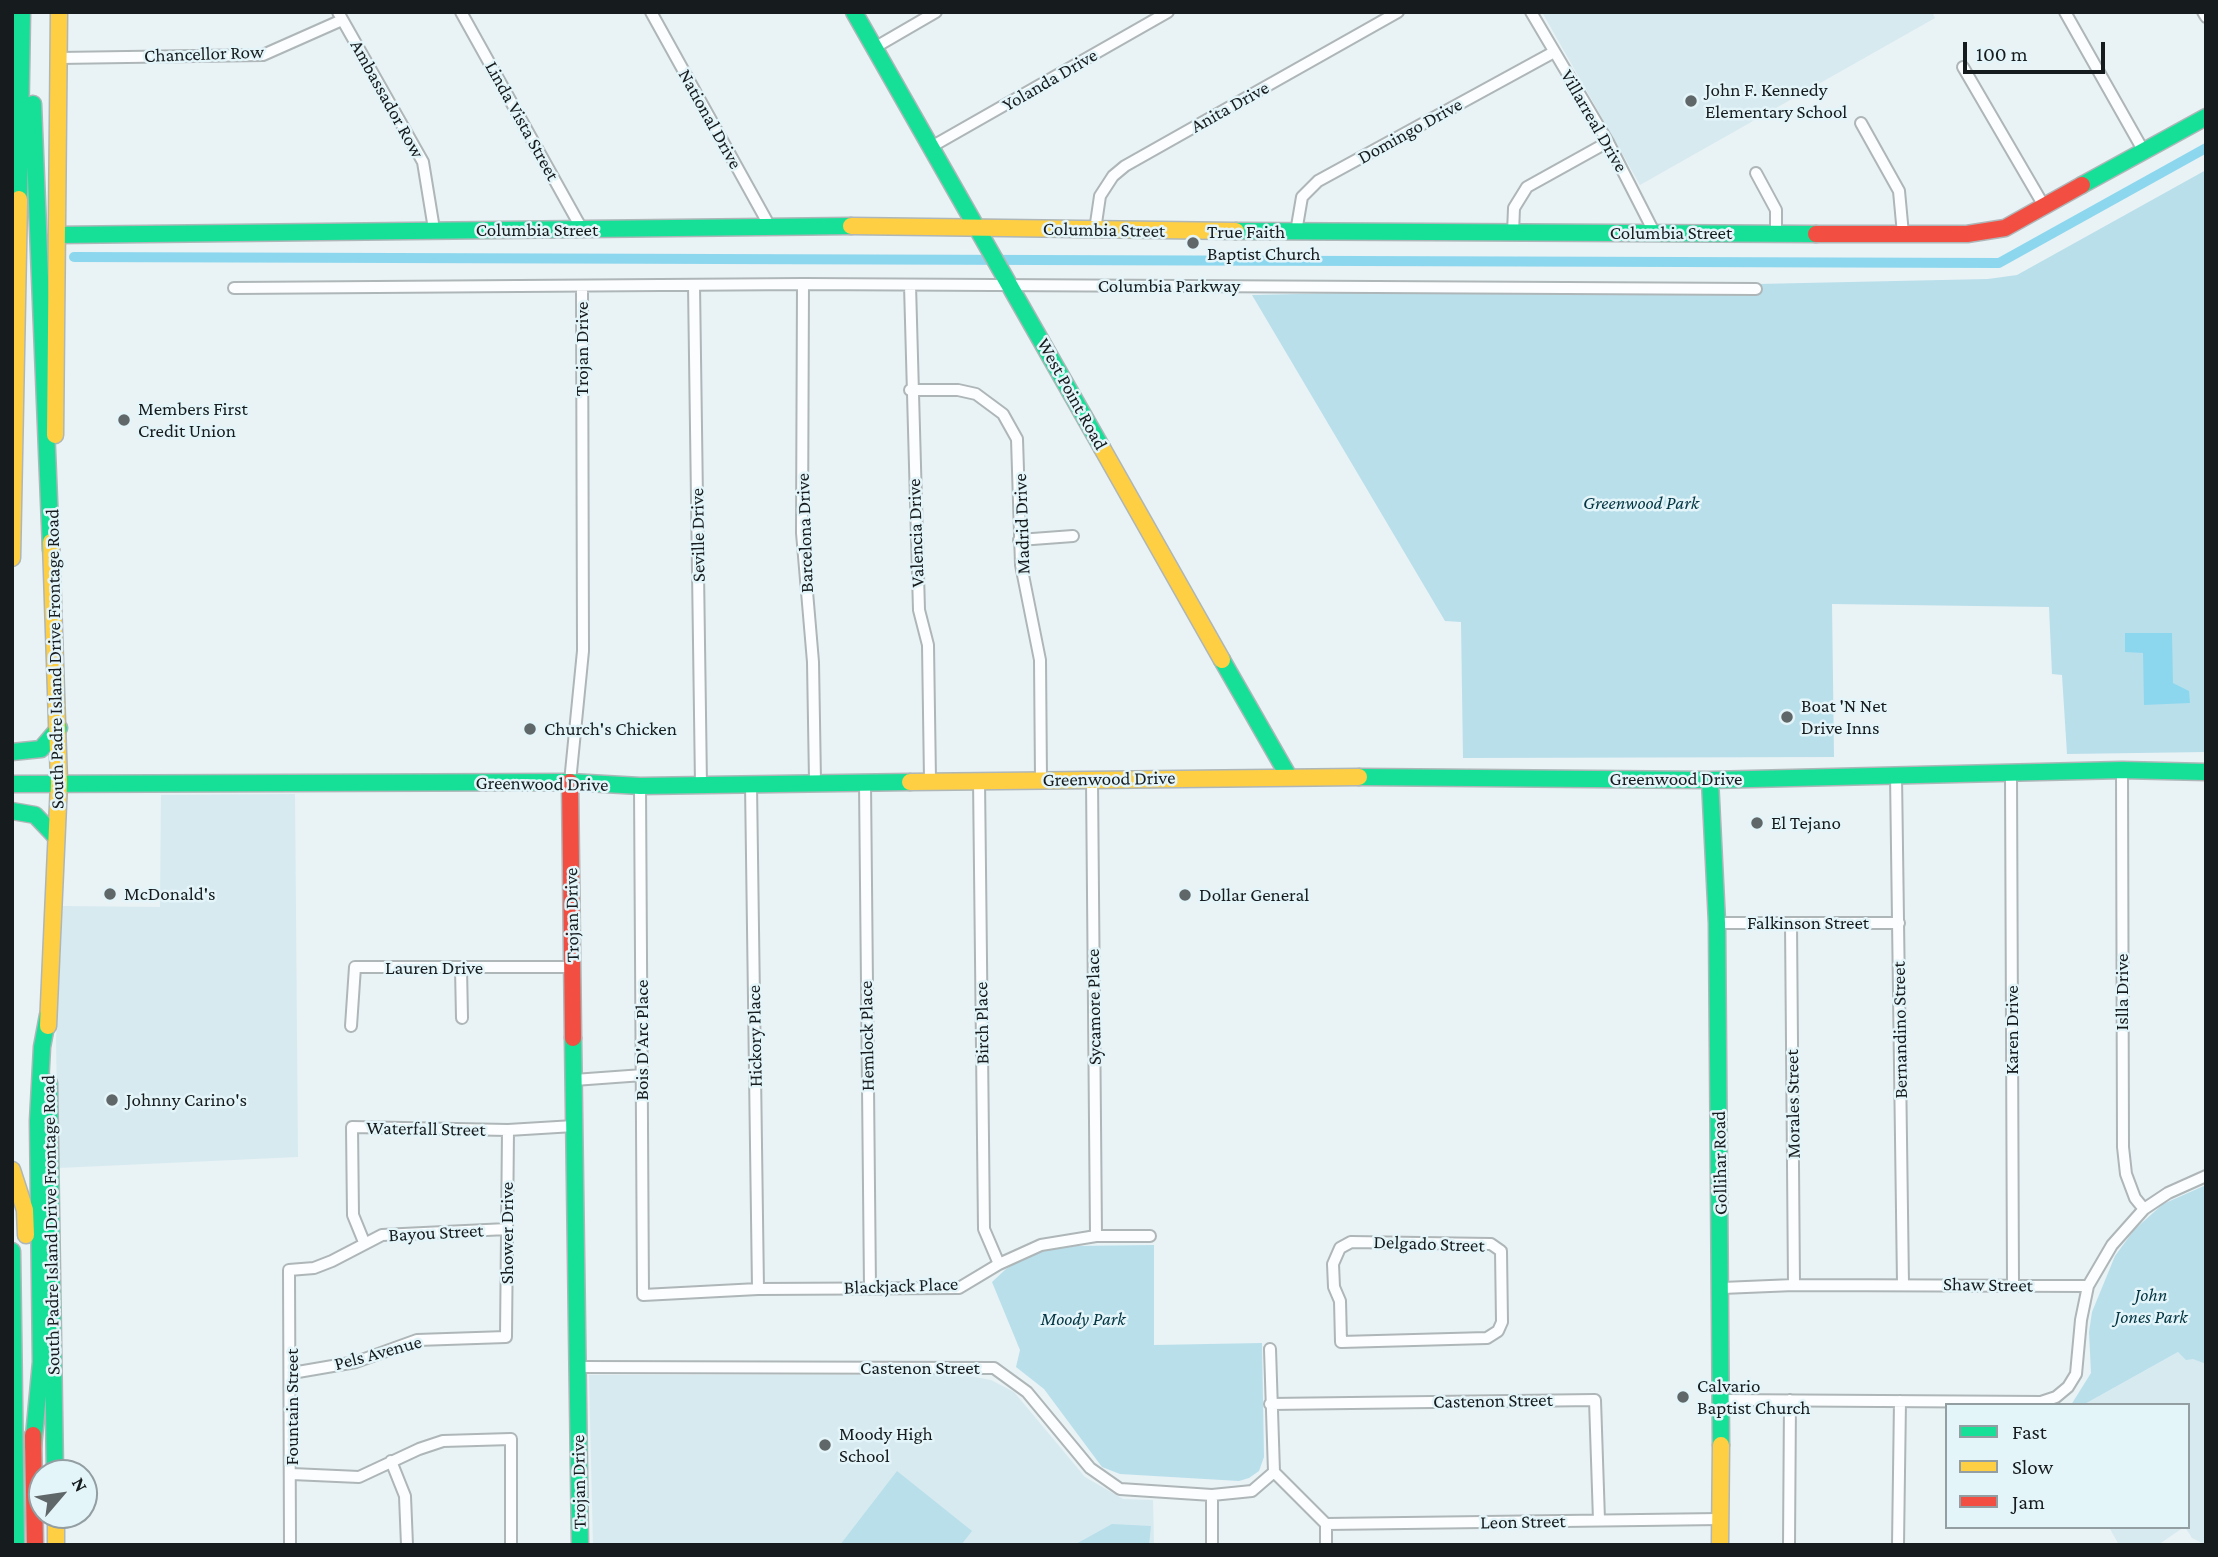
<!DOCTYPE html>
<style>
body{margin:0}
#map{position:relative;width:2218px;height:1557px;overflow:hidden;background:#e9f2f5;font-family:"Crimson Pro",serif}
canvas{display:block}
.frame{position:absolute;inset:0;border:14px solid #161c1e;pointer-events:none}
.legend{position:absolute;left:1945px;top:1403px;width:245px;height:126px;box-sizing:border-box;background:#e4f5fa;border:2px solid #929ea2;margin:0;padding:9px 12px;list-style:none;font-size:21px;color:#161c1e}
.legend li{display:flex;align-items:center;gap:14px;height:35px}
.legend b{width:35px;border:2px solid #929ea2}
.north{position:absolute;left:28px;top:1459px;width:70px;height:70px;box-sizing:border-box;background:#e4f5fa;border:2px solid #929ea2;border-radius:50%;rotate:61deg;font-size:19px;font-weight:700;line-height:28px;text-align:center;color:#161c1e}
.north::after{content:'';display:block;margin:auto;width:24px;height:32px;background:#606769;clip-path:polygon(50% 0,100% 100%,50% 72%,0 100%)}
.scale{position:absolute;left:1963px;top:42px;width:142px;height:32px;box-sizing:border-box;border:4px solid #161c1e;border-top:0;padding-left:9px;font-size:21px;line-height:24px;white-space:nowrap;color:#161c1e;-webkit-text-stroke:5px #e4f5fa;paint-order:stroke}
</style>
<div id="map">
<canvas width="2218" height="1557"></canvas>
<div class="frame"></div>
<ul class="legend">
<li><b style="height:9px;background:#16e098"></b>Fast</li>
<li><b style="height:9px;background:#ffcf43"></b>Slow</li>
<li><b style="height:9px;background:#f24e42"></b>Jam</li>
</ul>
<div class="north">N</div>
<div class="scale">100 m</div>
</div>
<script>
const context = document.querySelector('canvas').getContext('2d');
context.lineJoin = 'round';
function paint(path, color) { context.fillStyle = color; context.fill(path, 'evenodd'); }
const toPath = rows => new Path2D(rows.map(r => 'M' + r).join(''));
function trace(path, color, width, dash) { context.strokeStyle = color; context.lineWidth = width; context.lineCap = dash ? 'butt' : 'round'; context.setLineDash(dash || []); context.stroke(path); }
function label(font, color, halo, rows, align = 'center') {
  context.font = font + ' "Crimson Pro",serif'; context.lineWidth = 5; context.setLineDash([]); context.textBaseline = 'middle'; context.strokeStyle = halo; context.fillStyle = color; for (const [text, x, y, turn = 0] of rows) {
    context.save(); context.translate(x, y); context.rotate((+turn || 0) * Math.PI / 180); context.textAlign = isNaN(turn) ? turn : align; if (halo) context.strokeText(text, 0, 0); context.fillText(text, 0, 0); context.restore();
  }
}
paint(toPath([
 [1542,12,1932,12,1935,18,1640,185],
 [295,794,298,1157,58,1168,56,1039,63,906,160,907,161,795],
 [2178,1352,2206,1364,2206,1545,2192,1538,2185,1527,2188,1527,2188,1405,2083,1405],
 [589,1375,964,1375,991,1380,1014,1392,1085,1477,1123,1499,1153,1500,1154,1545,593,1545],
 [2109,1527,2184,1527,2158,1545,2119,1545]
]), '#d7eaf0');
paint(toPath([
 [2206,170,2206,752,2067,754,2062,675,2052,674,2049,607,1832,604,1834,757,1463,758,1461,622,1445,621,1252,295,1988,279,2017,275],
 [2206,1185,2206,1364,2193,1359,2186,1360,2178,1352,2083,1405,2071,1405,2091,1373,2089,1332,2092,1312,2115,1256,2134,1230,2163,1204],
 [1154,1245,1154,1345,1262,1343,1264,1457,1259,1471,1249,1478,1239,1481,1120,1474,1102,1467,1044,1389,1016,1367,1020,1350,992,1282,1006,1269,1023,1258,1045,1250,1075,1246],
 [897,1471,972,1531,961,1545,840,1545],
 [1112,1524,1151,1526,1149,1545,1074,1545]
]), '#b9dfeb');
paint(toPath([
 [2125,633,2172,633,2173,683,2189,691,2190,703,2144,705,2143,653,2125,652]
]), '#8dd7ee');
trace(toPath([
 [74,257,1999,263,2206,148]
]), '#8dd7ee', 10);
const street = toPath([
 [338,12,423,162,434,229],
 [461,12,583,231],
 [651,12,769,225],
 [1531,12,1608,142,1654,232],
 [2065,12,2143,150],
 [2203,12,2206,17],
 [874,48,936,12],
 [59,58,263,55,342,20],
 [1963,67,2044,206],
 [1861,123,1899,191,1903,234],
 [931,147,1168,12],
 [1756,173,1776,210,1776,233],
 [1095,230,1100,196,1113,176,1125,166,1398,12],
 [1296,232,1302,197,1318,181,1554,52],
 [1513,233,1514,208,1527,187,1608,142],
 [803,284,802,533,813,662,815,781],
 [694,285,701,785],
 [910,285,919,610,928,645,930,780],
 [234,288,803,284,1756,289],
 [910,390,958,390,976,394,1003,414,1017,439,1021,565,1040,660,1041,779],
 [1019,540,1073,536],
 [2122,770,2123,1147,2126,1174,2135,1198,2144,1209],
 [2011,774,2013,1285],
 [1896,775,1903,1284],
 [979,779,984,1229,999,1264],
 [1092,779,1096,1236],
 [570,782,583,651,582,287],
 [865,783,870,1288],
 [751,784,758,1289],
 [640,786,643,1295,758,1289,959,1288,999,1264,1041,1245,1096,1236,1150,1236],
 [1717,923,1899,923],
 [1791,923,1794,1285],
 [461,968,462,1018],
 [351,1026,355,967,572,967],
 [574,1080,643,1075],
 [364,1242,353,1215,352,1127,508,1130,574,1126],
 [1351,1242,1491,1244,1501,1251,1502,1322,1498,1331,1487,1338,1341,1342,1340,1301,1334,1287,1333,1264,1340,1248,1351,1242],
 [1722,1288,1794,1285,2088,1286,2112,1245,2144,1209,2168,1193,2206,1176],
 [1270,1349,1274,1472,1326,1524,1326,1545],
 [578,1367,994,1368,1027,1392,1090,1468,1120,1489,1212,1495,1252,1491,1274,1472],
 [292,1373,356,1362,417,1340,506,1337,508,1130],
 [1720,1400,2041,1402,2056,1397,2068,1387,2076,1374,2081,1320,2088,1286],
 [1270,1404,1595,1400,1599,1520],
 [391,1461,405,1496,407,1545],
 [292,1474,359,1477,419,1449,443,1441,511,1439,511,1545],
 [1212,1495,1212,1545],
 [1326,1524,1720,1519],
 [290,1545,289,1270,314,1268,332,1261,382,1235,507,1229],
 [1789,1545,1790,1400],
 [1898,1545,1900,1401]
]);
const fast = toPath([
 [854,12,1102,448],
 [33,104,51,550],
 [2082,185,2206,117],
 [19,199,22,12],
 [1236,231,1816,234],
 [57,235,851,226],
 [1222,660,1289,777],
 [12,752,41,749,59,728],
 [1359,777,1710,780,2122,770,2206,772],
 [1710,780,1717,923,1721,1445],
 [12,784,570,782,640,786,910,782],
 [12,811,35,815,55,836],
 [573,1038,580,1545],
 [49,1083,55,1473],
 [12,1251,16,1545],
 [33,1447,41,1362,38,1121,42,1047,48,1015]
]);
const slow = toPath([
 [851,226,1236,231],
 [55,435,59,12],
 [1102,448,1222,660],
 [12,558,19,199],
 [910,782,1359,777],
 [48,1026,59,783,51,542],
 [12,1170,25,1210,26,1235],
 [56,1515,56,1545],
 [1720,1545,1721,1445]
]);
const jam = toPath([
 [1816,234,1967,234,2005,228,2082,185],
 [570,782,573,1038],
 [33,1435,35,1545]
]);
trace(street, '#aeb6b8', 14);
trace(fast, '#aeb6b8', 19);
trace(slow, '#aeb6b8', 19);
trace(jam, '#aeb6b8', 19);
trace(street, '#fcfdfe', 10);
trace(fast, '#16e098', 16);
trace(slow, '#ffcf43', 16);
trace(jam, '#f24e42', 16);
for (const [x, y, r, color] of [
 [1691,101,7,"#606769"],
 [1193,243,7,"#606769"],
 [124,420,7,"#606769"],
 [1787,717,7,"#606769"],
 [530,729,7,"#606769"],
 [1757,823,7,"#606769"],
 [110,894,7,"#606769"],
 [1185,895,7,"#606769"],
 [112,1100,7,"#606769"],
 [1683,1397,7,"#606769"],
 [825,1445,7,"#606769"]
]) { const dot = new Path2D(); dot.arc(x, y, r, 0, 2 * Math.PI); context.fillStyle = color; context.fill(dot); trace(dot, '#e4f5fa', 2.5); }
label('19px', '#161c1e', '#e4f5fa', [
 ["Chancellor Row",204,54,-2],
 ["Yolanda Drive",1050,80,-30],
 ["Ambassador Row",387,99,61],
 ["Anita Drive",1230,107,-29],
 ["National Drive",710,119,61],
 ["Linda Vista Street",522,121,61],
 ["Villarreal Drive",1594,121,60],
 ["Domingo Drive",1410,131,-29],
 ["Columbia Street",537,230],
 ["Columbia Street",1104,230,1],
 ["Columbia Street",1671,233],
 ["Columbia Parkway",1169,286],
 ["Trojan Drive",582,349,-90],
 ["West Point Road",1072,394,61],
 ["Madrid Drive",1022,524,-92],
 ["Barcelona Drive",805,533,-92],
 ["Valencia Drive",916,533,-92],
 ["Seville Drive",698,535,-91],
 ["South Padre Island Drive Frontage Road",55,659,-91],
 ["Greenwood Drive",1109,779,-1],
 ["Greenwood Drive",1676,779],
 ["Greenwood Drive",542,784,1],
 ["Trojan Drive",572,915,-91],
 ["Falkinson Street",1808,923],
 ["Lauren Drive",434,968],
 ["Islla Drive",2122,992,-90],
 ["Sycamore Place",1094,1007,-91],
 ["Birch Place",982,1023,-91],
 ["Bernandino Street",1900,1030,-91],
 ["Karen Drive",2012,1030,-90],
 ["Hickory Place",755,1036,-91],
 ["Hemlock Place",867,1036,-91],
 ["Bois D'Arc Place",642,1040,-90],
 ["Morales Street",1793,1104,-91],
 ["Waterfall Street",426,1129,1],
 ["Gollihar Road",1720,1163,-91],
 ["South Padre Island Drive Frontage Road",51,1225,-91],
 ["Bayou Street",436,1233,-3],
 ["Shower Drive",507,1233,-90],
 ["Delgado Street",1429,1244,2],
 ["Shaw Street",1988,1285,1],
 ["Blackjack Place",901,1286,-2],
 ["Pels Avenue",378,1353,-15],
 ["Castenon Street",920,1368],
 ["Castenon Street",1493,1401,-1],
 ["Fountain Street",292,1407,-90],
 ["Trojan Drive",579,1482,-91],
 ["Leon Street",1523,1522,-1]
]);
label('19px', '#161c1e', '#e4f5fa', [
 ["John F. Kennedy",1705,90],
 ["Elementary School",1705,112],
 ["True Faith",1207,232],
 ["Baptist Church",1207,254],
 ["Members First",138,409],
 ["Credit Union",138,431],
 ["Boat 'N Net",1801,706],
 ["Drive Inns",1801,728],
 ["Church's Chicken",544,729],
 ["El Tejano",1771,823],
 ["McDonald's",124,894],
 ["Dollar General",1199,895],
 ["Johnny Carino's",126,1100],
 ["Calvario",1697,1386],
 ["Baptist Church",1697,1408],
 ["Moody High",839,1434],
 ["School",839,1456]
], 'left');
label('italic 19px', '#023441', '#e4f5fa', [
 ["Greenwood Park",1641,503],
 ["John",2151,1295],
 ["Jones Park",2151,1317],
 ["Moody Park",1083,1319]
]);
</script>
